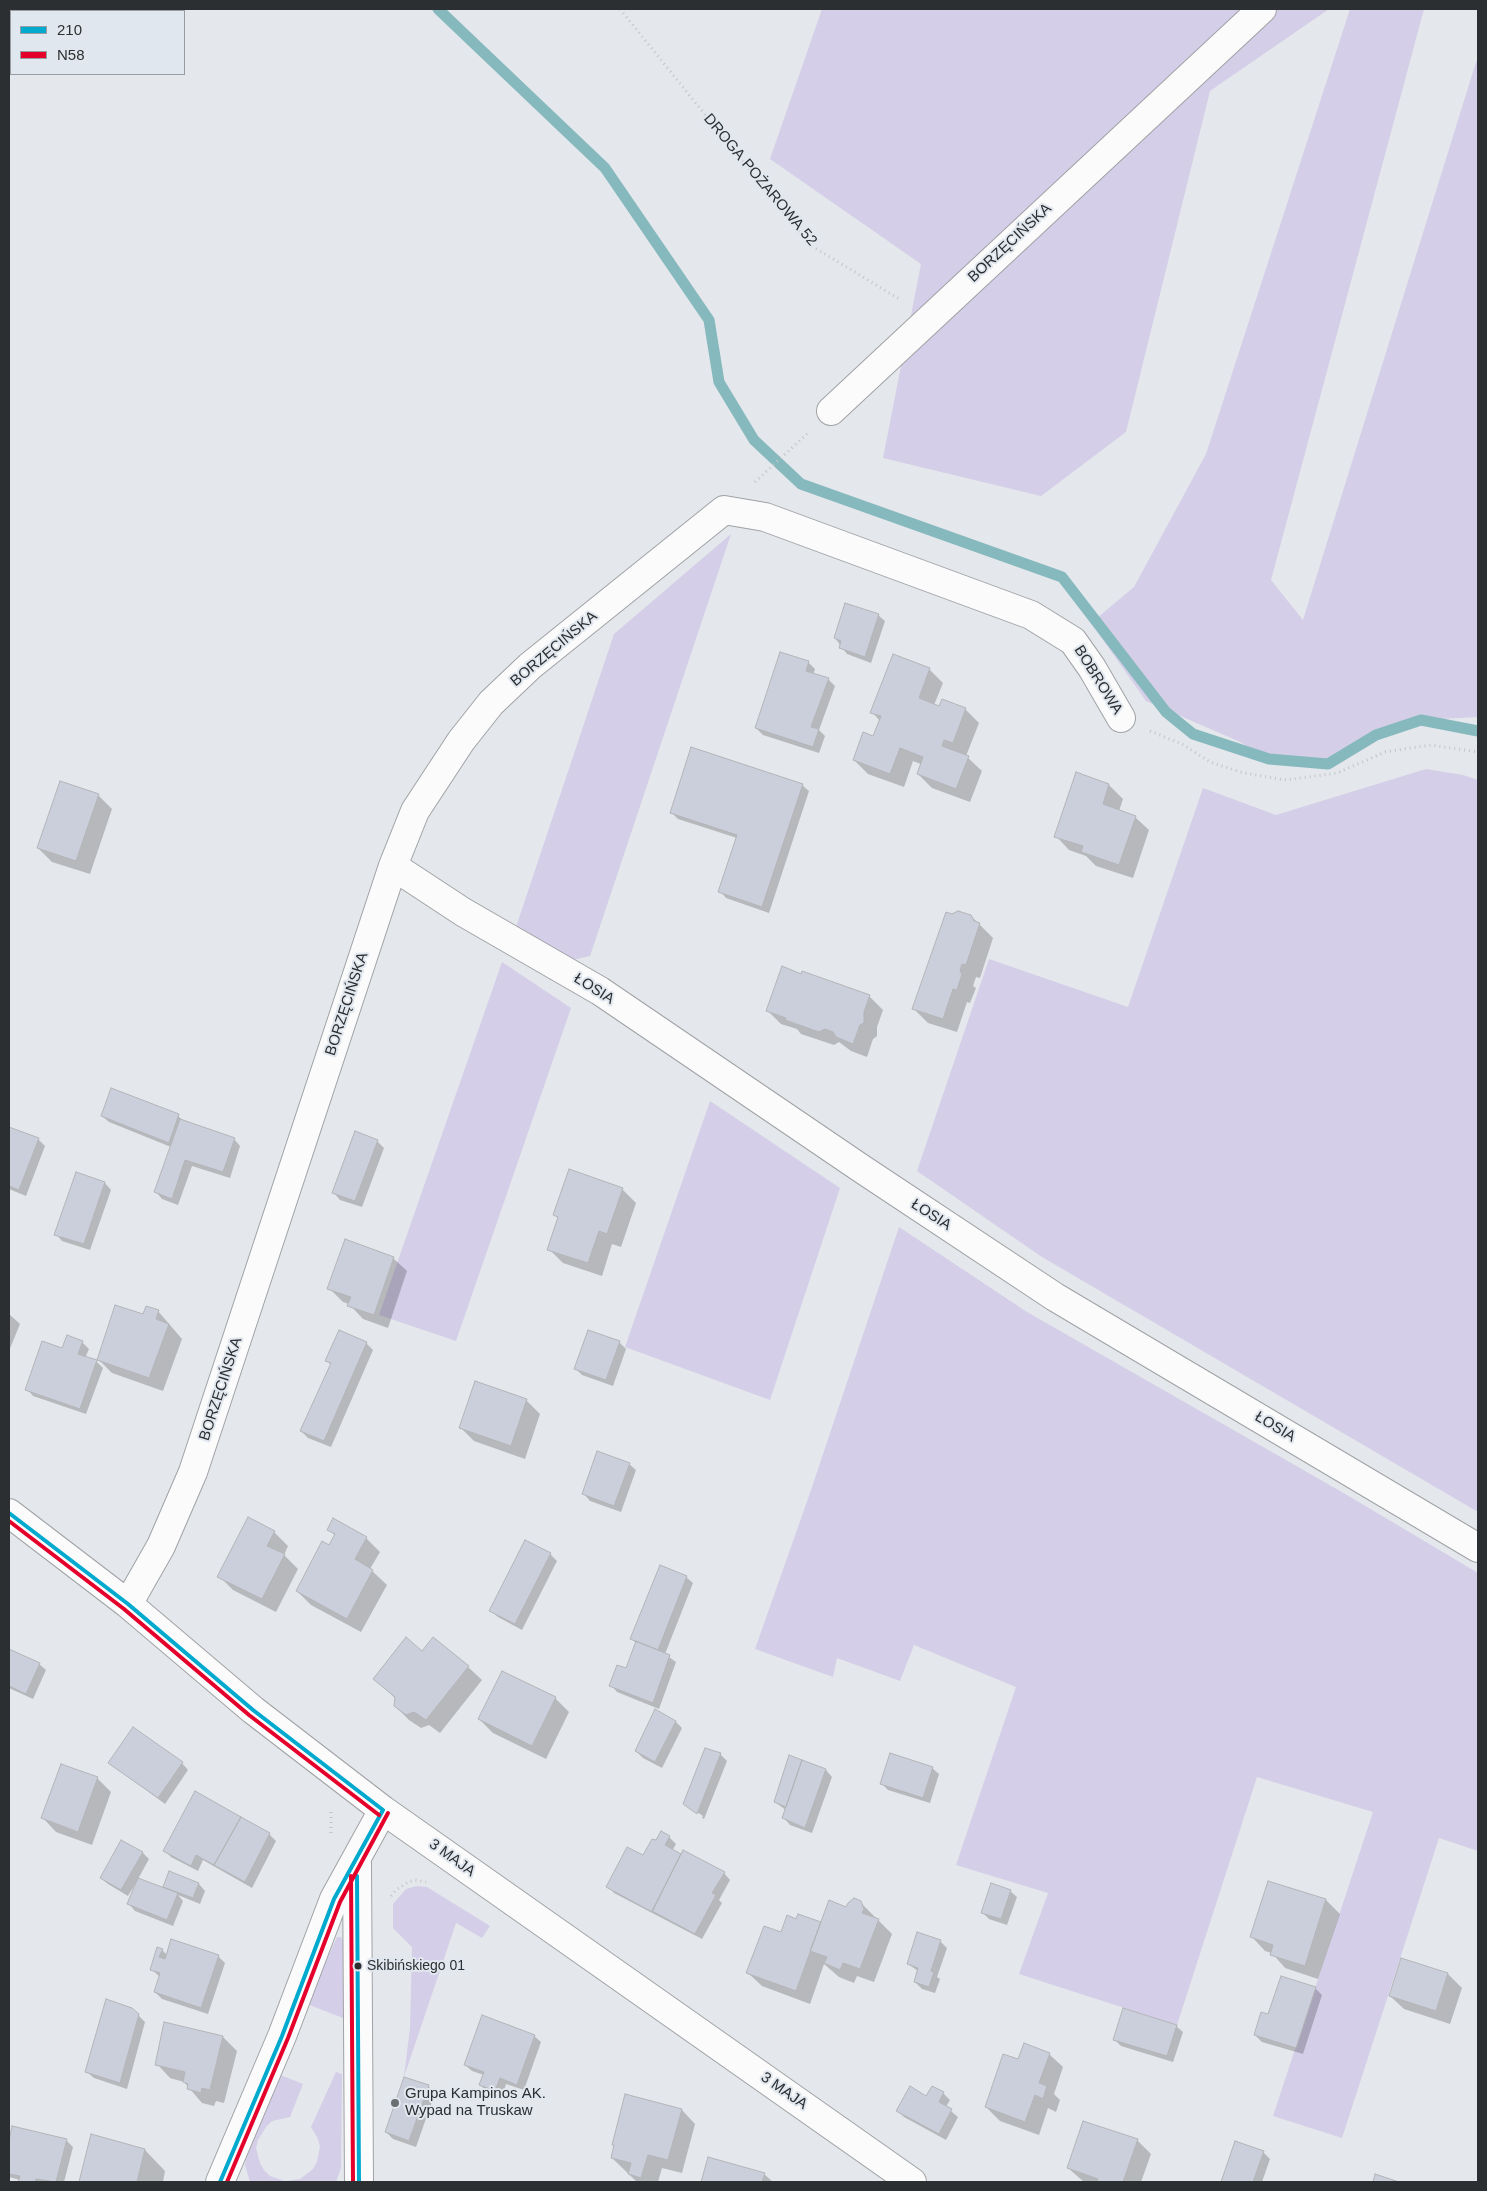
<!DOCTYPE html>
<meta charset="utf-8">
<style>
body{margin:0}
#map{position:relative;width:1487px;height:2191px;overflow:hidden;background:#e4e7eb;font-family:Arial,sans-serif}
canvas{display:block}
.frame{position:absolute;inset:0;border:10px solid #2c2f31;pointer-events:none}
.legend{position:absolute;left:10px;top:10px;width:175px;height:65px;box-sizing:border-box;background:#e1e7ee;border:1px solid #999da2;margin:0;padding:6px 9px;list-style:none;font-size:15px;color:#2c2f31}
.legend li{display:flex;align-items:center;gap:10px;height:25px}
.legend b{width:25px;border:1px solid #999da2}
</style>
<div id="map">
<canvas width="1487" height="2191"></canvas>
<div class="frame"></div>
<ul class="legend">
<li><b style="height:6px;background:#00a9ce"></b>210</li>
<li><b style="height:6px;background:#e4002b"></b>N58</li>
</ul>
</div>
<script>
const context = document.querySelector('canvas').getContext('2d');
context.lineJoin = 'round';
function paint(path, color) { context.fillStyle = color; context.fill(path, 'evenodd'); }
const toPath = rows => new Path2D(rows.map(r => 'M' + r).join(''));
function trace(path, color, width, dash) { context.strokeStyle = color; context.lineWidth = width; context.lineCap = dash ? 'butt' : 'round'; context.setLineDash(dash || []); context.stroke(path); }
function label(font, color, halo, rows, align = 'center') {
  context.font = font + ' Arial,sans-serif'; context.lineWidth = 4; context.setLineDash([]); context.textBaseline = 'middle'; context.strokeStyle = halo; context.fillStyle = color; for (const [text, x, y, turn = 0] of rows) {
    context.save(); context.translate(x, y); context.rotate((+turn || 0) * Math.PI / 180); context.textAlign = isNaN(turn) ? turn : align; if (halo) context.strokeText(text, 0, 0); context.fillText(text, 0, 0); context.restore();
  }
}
paint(toPath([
 [822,9,1329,9,1210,91,1126,432,1041,496,883,458,921,264,770,159],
 [1350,9,1424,9,1271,580,1303,620,1476,62,1478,60,1478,717,1421,720,1376,735,1328,764,1269,759,1238,741,1146,701,1091,623,1134,587,1206,454],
 [731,534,590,956,568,961,514,933,614,634],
 [1426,769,1463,775,1478,780,1478,1512,1042,1257,917,1171,989,959,1128,1007,1203,788,1276,815],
 [502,962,571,1008,456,1341,379,1315],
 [710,1101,840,1188,770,1400,625,1347],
 [899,1227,1027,1312,1347,1495,1478,1573,1478,1851,1439,1838,1342,2138,1273,2116,1373,1812,1257,1777,1177,2025,1019,1974,1048,1893,956,1865,1016,1687,914,1645,900,1681,837,1658,833,1677,755,1649,810,1493],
 [417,1886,427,1887,490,1926,482,1938,456,1923,404,2077,410,2028,412,1947,393,1928,393,1904,406,1889],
 [337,1937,341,1937,343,1941,343,2018,307,2004],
 [336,2072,342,2074,341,2168,336,2182,250,2182,245,2165,249,2142,278,2074,303,2084,290,2117,272,2121,266,2127,258,2140,256,2148,260,2163,264,2170,270,2176,285,2181,300,2179,313,2169,317,2162,320,2146,317,2137,311,2127]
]), '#d4cee8');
paint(toPath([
 [878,615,885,621,871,663,847,654,835,638],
 [808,662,815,669,813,675,828,679,835,686,819,730,825,736,819,753,763,735,756,728],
 [929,669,943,683,934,705,940,708,965,709,979,723,966,756,982,771,970,802,932,788,918,774,921,764,913,761,904,787,868,774,854,760,874,737,880,721,872,712],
 [1076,774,1109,785,1123,799,1119,811,1135,817,1149,830,1133,878,1096,866,1086,856,1069,850,1056,836],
 [802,785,809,791,769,913,726,898,720,891,737,838,678,819,671,812],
 [98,795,112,809,90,874,52,862,38,848],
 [952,915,971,916,993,938,980,978,976,977,973,986,976,988,970,1003,967,1002,957,1032,928,1023,914,1009],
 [802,975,869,996,883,1010,877,1027,877,1036,873,1039,867,1057,851,1051,839,1042,834,1045,801,1034,797,1029,781,1024,767,1010],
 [112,1090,178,1116,186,1123,234,1139,240,1146,230,1178,192,1166,178,1205,162,1199,156,1192,171,1147,109,1122,102,1116],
 [9,1128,38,1139,45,1146,26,1196,9,1189],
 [377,1141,384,1148,362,1207,340,1200,334,1193],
 [105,1183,111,1190,90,1250,62,1241,56,1234],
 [622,1189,636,1203,621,1247,612,1244,602,1276,563,1263,549,1249,559,1219,555,1215],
 [393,1258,407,1271,388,1328,363,1319,349,1304,343,1302,329,1288],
 [158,1311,182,1339,163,1391,112,1373,98,1359,144,1316],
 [9,1314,20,1324,9,1351],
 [82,1342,89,1349,85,1358,96,1361,103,1368,86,1414,33,1396,27,1389,63,1350],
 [619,1342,626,1349,613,1386,582,1375,575,1368],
 [366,1343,373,1350,331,1447,308,1438,301,1431,331,1365,326,1360],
 [526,1400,540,1414,525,1459,474,1441,460,1427],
 [629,1464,636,1470,621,1512,590,1501,584,1494],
 [329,1529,366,1538,380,1552,370,1569,387,1585,361,1632,311,1605,297,1591,335,1536],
 [274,1532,288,1546,284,1555,298,1569,276,1612,233,1590,219,1576],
 [550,1554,557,1561,522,1630,498,1617,491,1611],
 [686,1577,693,1583,665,1654,676,1662,659,1709,617,1692,611,1685,626,1669,636,1643,632,1639],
 [9,1650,39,1664,46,1670,33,1699,9,1688],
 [422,1653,468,1667,482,1680,440,1733,429,1725,421,1728,409,1720,395,1706,396,1699,375,1679],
 [555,1698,569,1712,546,1759,493,1733,479,1719],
 [676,1722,682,1728,662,1768,643,1758,636,1751],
 [720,1754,727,1761,704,1819,702,1818,703,1816,690,1807,690,1809,684,1804],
 [790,1757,826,1770,832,1777,812,1833,790,1825,784,1818,787,1811,775,1802],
 [110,1763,182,1763,188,1770,165,1804],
 [932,1768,939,1774,930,1803,888,1790,882,1784],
 [97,1778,111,1792,92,1845,56,1832,43,1818],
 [269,1834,276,1841,252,1888,203,1860,198,1871,171,1857,165,1851],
 [669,1837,676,1844,672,1851,724,1873,730,1880,719,1900,722,1903,702,1939,614,1893,608,1886,643,1857,656,1842],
 [122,1841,143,1853,149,1859,138,1879,164,1889,170,1873,199,1884,205,1891,200,1904,178,1895,183,1901,173,1926,135,1911,129,1904,137,1884,136,1883,128,1896,108,1884,101,1878],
 [1010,1891,1017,1897,1007,1925,989,1919,982,1912],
 [1326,1900,1340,1914,1318,1979,1285,1968,1272,1953,1265,1951,1252,1937],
 [860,1902,892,1934,874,1982,857,1976,854,1983,839,1977,824,1964,810,2004,762,1986,748,1973,781,1934,797,1921,822,1924],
 [940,1941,947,1948,937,1977,940,1979,935,1993,922,1989,915,1982,918,1971,908,1964],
 [162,1950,167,1955,218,1956,225,1963,208,2014,162,1999,155,1992,160,1977,151,1969],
 [1402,1959,1448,1974,1462,1988,1450,2024,1404,2009,1390,1996],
 [1315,1988,1322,1995,1303,2054,1262,2042,1255,2035,1269,2016],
 [132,2009,145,2022,127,2089,94,2078,87,2072],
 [165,2023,223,2037,237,2051,224,2103,216,2101,214,2106,202,2103,184,2082,170,2078,157,2064],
 [1176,2026,1183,2032,1173,2062,1121,2046,1114,2039],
 [534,2036,541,2042,524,2090,506,2084,502,2097,487,2091,480,2085,484,2075,472,2071,465,2065],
 [1049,2054,1063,2067,1054,2094,1060,2100,1056,2112,1048,2108,1039,2135,1000,2121,986,2107,1019,2061],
 [428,2086,435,2093,416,2147,393,2139,386,2132],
 [943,2093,950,2100,946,2107,958,2117,946,2140,904,2117,898,2111,927,2097],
 [682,2110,695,2124,682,2173,662,2168,658,2182,637,2182,612,2158],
 [13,2128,66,2140,73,2147,64,2182,20,2182,20,2180,9,2177,9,2147],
 [92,2136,145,2150,165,2171,163,2182,80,2182],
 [1137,2140,1151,2154,1141,2182,1084,2182,1068,2168],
 [1236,2142,1263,2152,1270,2159,1262,2182,1222,2182],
 [709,2159,764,2174,773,2182,702,2182]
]), '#0003');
trace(toPath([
 [438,9,605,168,709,320,719,382,754,440,801,484,1062,577,1166,712,1193,734,1269,759,1328,764,1376,735,1421,720,1478,731]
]), '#85b9be', 11);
const building = toPath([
 [845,603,879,614,865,657,839,648,841,641,834,638,845,603],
 [780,652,809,661,806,671,829,678,811,727,819,729,813,747,755,728,780,652],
 [893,654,930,668,919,698,939,706,942,699,966,708,953,743,944,740,942,746,969,756,956,789,917,774,923,757,900,748,890,774,853,760,863,732,873,736,881,716,870,713,893,654],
 [691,747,803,784,762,907,718,892,737,835,670,813,691,747],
 [1076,772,1109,784,1103,804,1136,816,1119,865,1081,852,1083,846,1054,837,1076,772],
 [60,781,99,794,76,861,37,848,60,781],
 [958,911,971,915,974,921,980,923,966,965,962,964,960,971,962,974,957,990,953,989,943,1019,912,1009,946,912,952,914,958,911],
 [782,966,801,974,802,971,870,995,864,1012,864,1023,860,1025,853,1044,836,1037,833,1032,825,1029,819,1032,785,1020,786,1018,766,1011,782,966],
 [111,1088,179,1114,169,1143,101,1116,111,1088],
 [180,1119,235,1138,223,1172,185,1160,172,1199,154,1192,180,1119],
 [9,1127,39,1138,19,1190,9,1186,9,1127],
 [355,1131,378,1140,355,1201,332,1193,355,1131],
 [569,1169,623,1188,607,1234,599,1231,588,1263,547,1250,558,1217,553,1215,569,1169],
 [76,1172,105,1182,84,1244,54,1235,76,1172],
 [345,1239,394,1257,374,1315,347,1306,351,1297,327,1289,345,1239],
 [115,1305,143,1314,146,1306,159,1310,156,1319,169,1324,149,1378,97,1360,115,1305],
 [339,1330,367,1342,324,1441,300,1431,331,1363,325,1361,339,1330],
 [588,1330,620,1341,606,1380,574,1369,588,1330],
 [67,1335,83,1341,78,1354,97,1360,80,1409,25,1390,42,1341,62,1348,67,1335],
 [475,1381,527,1399,511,1446,459,1428,475,1381],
 [597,1451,630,1463,614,1506,582,1494,597,1451],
 [248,1517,275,1531,267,1546,285,1554,262,1599,217,1577,248,1517],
 [333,1518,367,1537,355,1559,373,1570,347,1619,296,1591,322,1541,329,1545,335,1534,327,1530,333,1518],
 [525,1540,551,1553,515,1624,489,1611,525,1540],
 [660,1565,687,1576,658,1650,630,1639,660,1565],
 [406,1637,422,1651,433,1637,469,1666,426,1720,414,1712,406,1715,394,1706,395,1697,373,1679,406,1637],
 [636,1641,670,1655,653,1703,609,1686,617,1665,626,1668,636,1641],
 [9,1649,40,1663,26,1694,9,1686,9,1649],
 [502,1671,556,1697,532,1746,478,1719,502,1671],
 [655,1709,676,1721,655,1762,635,1751,655,1709],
 [133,1727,183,1762,158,1798,108,1763,133,1727],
 [705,1748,721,1753,697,1814,683,1804,705,1748],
 [890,1753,933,1767,923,1798,880,1784,890,1753],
 [789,1755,802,1760,786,1807,774,1802,789,1755],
 [802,1760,826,1769,805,1828,782,1818,802,1760],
 [61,1764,98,1777,78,1832,41,1818,61,1764],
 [195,1791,241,1817,214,1865,196,1855,191,1866,163,1851,195,1791],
 [241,1817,270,1833,245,1882,214,1865,241,1817],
 [661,1831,670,1836,665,1845,681,1854,652,1912,606,1887,627,1847,643,1855,652,1839,656,1840,661,1831],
 [121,1840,143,1852,121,1890,100,1878,121,1840],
 [683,1850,725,1872,712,1893,716,1895,695,1934,652,1911,683,1850],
 [169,1871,199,1883,193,1898,163,1887,169,1871],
 [138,1878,178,1893,167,1920,127,1904,138,1878],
 [1268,1881,1326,1899,1305,1966,1270,1955,1273,1945,1250,1937,1268,1881],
 [991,1883,1011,1890,1001,1919,981,1913,991,1883],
 [854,1898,861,1901,864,1909,862,1913,879,1919,860,1969,843,1963,840,1970,824,1963,827,1957,810,1951,829,1900,846,1907,848,1903,854,1898],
 [798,1914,821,1922,796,1991,746,1973,764,1926,781,1932,787,1915,796,1919,798,1914],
 [917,1932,941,1940,931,1971,934,1972,929,1987,914,1982,918,1968,907,1964,917,1932],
 [171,1939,219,1955,201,2008,154,1992,160,1973,150,1970,157,1947,163,1949,159,1957,165,1959,171,1939],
 [1401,1958,1448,1973,1436,2011,1389,1996,1401,1958],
 [1281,1976,1316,1987,1296,2048,1254,2035,1261,2012,1268,2014,1281,1976],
 [106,1999,132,2008,139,2014,120,2083,85,2072,106,1999],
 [1123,2008,1177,2025,1167,2056,1113,2040,1123,2008],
 [482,2015,535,2035,517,2085,500,2078,495,2091,479,2085,484,2072,464,2065,482,2015],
 [164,2022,223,2036,210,2090,202,2088,201,2093,187,2089,188,2084,183,2082,185,2072,155,2065,164,2022],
 [1024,2043,1050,2053,1039,2083,1047,2086,1043,2099,1035,2095,1025,2122,985,2107,1003,2054,1018,2059,1024,2043],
 [404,2077,429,2085,409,2141,385,2132,404,2077],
 [910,2086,926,2096,932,2086,944,2092,939,2102,952,2109,939,2134,896,2111,910,2086],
 [625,2094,682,2109,668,2160,648,2155,641,2178,628,2174,631,2163,611,2158,614,2145,612,2145,625,2094],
 [1083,2121,1138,2139,1123,2182,1097,2182,1098,2179,1067,2168,1083,2121],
 [12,2126,67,2139,56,2182,36,2179,35,2182,18,2182,20,2176,9,2174,9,2141,12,2126],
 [91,2134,145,2149,137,2182,79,2182,91,2134],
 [1235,2141,1264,2151,1253,2182,1221,2182,1235,2141],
 [708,2157,765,2173,762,2182,701,2182,708,2157],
 [1375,2174,1399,2182,1373,2182,1375,2174]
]);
paint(building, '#cbcfdb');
trace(building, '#b3b4b8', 1);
const minor = toPath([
 [831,411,1262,9],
 [393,866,463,912,600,991,862,1169,1055,1297,1478,1548],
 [9,1513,128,1604,253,1710,383,1810,912,2182],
 [128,1604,161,1546,193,1472,393,866,415,811,461,741,491,703,530,666,724,510,765,517,1031,615,1073,641,1092,668,1121,718],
 [357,1863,359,2182],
 [220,2182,282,2036,334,1899,383,1810]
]);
trace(minor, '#a0a2a5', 30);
trace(toPath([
 [620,9,810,245,901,300],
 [755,482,809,432],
 [1150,731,1182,744,1210,762,1244,773,1286,780,1337,773,1385,752,1431,745,1478,752],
 [331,1812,331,1833],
 [391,1896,396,1890,408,1882,415,1880,426,1882]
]), '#c5c5c7', 3, [1, 4]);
trace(minor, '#fbfbfc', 28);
trace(toPath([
 [9,1513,128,1604,253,1710,383,1810],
 [357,1876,359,2182],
 [220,2182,282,2036,334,1899,383,1810]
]), '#00a9ce', 4);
trace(toPath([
 [9,1521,124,1609,249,1715,379,1815],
 [351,1876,353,2182],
 [227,2182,288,2038,340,1902,388,1813]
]), '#e4002b', 4);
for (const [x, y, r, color] of [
 [358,1966,4.5,"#2c2f31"],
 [395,2103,5,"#6c6f72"]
]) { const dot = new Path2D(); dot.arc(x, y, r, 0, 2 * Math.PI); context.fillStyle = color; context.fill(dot); trace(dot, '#e1e7ee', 2); }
label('14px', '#2c2f31', '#e1e7ee', [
 ["Skibińskiego 01",367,1966]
], 'left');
label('15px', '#2c2f31', '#e1e7ee', [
 ["DROGA POŻAROWA 52",760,180,50],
 ["BORZĘCIŃSKA",1010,243,-43],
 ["BORZĘCIŃSKA",554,649,-40],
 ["BOBROWA",1098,680,58],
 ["ŁOSIA",594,989,32],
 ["BORZĘCIŃSKA",347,1004,-72],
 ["ŁOSIA",931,1215,33],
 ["BORZĘCIŃSKA",221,1389,-72],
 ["ŁOSIA",1275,1427,31],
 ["3 MAJA",452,1858,36],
 ["3 MAJA",784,2091,35]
]);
label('15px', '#2c2f31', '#e1e7ee', [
 ["Grupa Kampinos AK.",405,2094],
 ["Wypad na Truskaw",405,2111]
], 'left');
</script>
